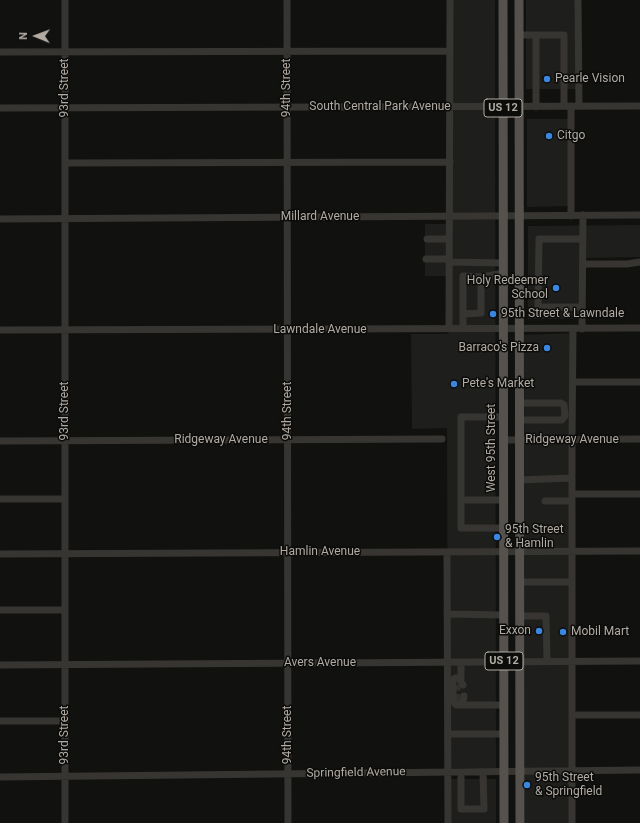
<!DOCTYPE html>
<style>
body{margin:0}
#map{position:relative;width:640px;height:823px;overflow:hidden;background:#111110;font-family:Roboto,sans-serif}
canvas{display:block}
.north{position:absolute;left:16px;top:16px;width:40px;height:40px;-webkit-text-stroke:3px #0c0c0b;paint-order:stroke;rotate:271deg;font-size:11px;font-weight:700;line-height:16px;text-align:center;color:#b1aba3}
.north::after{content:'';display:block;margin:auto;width:14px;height:18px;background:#b1aba3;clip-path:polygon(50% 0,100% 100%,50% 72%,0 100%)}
</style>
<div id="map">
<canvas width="640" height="823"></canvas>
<div class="north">N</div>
</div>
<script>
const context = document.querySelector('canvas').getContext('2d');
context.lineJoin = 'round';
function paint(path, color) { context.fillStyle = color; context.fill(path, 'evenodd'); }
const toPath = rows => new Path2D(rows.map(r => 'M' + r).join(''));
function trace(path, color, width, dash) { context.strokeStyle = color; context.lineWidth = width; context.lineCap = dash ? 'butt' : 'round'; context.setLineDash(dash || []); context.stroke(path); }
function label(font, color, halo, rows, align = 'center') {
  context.font = font + ' Roboto,sans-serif'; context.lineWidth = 3; context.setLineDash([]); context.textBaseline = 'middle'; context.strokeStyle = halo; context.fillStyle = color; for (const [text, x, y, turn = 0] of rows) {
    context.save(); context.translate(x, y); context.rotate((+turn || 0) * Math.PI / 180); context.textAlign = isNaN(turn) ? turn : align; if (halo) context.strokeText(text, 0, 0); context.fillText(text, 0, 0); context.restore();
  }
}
paint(toPath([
 [450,0,495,0,496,768,448,768,447,428,412,429,411,334,449,334,449,276,425,276,425,224,449,224],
 [526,0,578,0,579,89,526,89],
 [527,119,571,119,571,206,527,207],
 [640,225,640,257,584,258,585,319,528,319,528,226],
 [573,333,572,823,525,823,524,335],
 [448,779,496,779,496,823,448,823]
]), '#1e1e1c');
trace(toPath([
 [457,701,457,685]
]), '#31302d', 7, [7, 3.5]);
trace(toPath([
 [287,0,288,823],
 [578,0,579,106],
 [519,35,564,35,564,106],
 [0,52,450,51],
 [571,106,571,216],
 [536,107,536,35],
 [0,108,640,106],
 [65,163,450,162],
 [0,219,640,215],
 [427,239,449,239],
 [426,259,449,259],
 [449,262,504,263],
 [583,264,627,264,640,262],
 [582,307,538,307,539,239,583,239],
 [463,314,481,313,481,277],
 [449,329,450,0],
 [463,329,463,276,481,277,504,273],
 [582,329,583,215],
 [0,330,640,328],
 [573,382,640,382],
 [519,403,561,403,564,405,565,416,562,420,519,420],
 [504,417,461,417,461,528,504,528],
 [504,440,640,439],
 [0,441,442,439],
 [519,480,572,478],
 [572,494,640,494],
 [0,499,65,499],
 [461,500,504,500],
 [545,501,572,501],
 [447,552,448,823],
 [0,554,640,551],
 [519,582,572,582],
 [0,610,65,610],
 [447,614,504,615],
 [519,616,546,616,547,661],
 [461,662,461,678,455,678,453,680,453,701,456,705,504,705],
 [0,665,640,661],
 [461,682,463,685],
 [460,704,463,702,464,696],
 [572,715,640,715],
 [0,721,65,721],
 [448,734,504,734],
 [461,772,461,809,484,809,483,772],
 [0,777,640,770],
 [65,823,65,0],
 [572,823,572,440,573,329]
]), '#363532', 7);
trace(toPath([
 [503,0,504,823],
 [519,0,520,823]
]), '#55524e', 9);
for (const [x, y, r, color] of [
 [547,79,4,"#3b87df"],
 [549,136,4,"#3b87df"],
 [556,288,4,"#3b87df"],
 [493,314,4,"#3b87df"],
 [547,348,4,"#3b87df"],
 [454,384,4,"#3b87df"],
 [497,537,4,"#3b87df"],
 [539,631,4,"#3b87df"],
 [563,632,4,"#3b87df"],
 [527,785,4,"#3b87df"]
]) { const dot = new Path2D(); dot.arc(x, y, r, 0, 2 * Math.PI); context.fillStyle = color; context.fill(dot); trace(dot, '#0c0c0b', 1.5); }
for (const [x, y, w] of [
 [503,108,38],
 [504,661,38]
]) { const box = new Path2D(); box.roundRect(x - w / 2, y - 9, w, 18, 3); context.fillStyle = '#0c0c0b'; context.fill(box); trace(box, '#b1aba3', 1); }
label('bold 11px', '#b1aba3', null, [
 ["US 12",503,108],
 ["US 12",504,661]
]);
label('12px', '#b1aba3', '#0c0c0b', [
 ["Pearle Vision",555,79],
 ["Citgo",557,136],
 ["Holy Redeemer",548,281,"right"],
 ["School",548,295,"right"],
 ["95th Street & Lawndale",501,314],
 ["Barraco's Pizza",539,348,"right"],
 ["Pete's Market",462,384],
 ["95th Street",505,530],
 ["& Hamlin",505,544],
 ["Exxon",531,631,"right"],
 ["Mobil Mart",571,632],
 ["95th Street",535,778],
 ["& Springfield",535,792]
], 'left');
label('12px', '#b1aba3', '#0c0c0b', [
 ["93rd Street",65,88,-90],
 ["94th Street",287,88,-90],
 ["South Central Park Avenue",380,107],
 ["Millard Avenue",320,217],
 ["Lawndale Avenue",320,330],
 ["93rd Street",65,411,-90],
 ["94th Street",288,411,-90],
 ["Ridgeway Avenue",221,440],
 ["Ridgeway Avenue",572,440],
 ["West 95th Street",492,448,-90],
 ["Hamlin Avenue",320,552],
 ["Avers Avenue",320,663],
 ["93rd Street",65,735,-90],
 ["94th Street",288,735,-90],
 ["Springfield Avenue",356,773,-1]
]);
</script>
